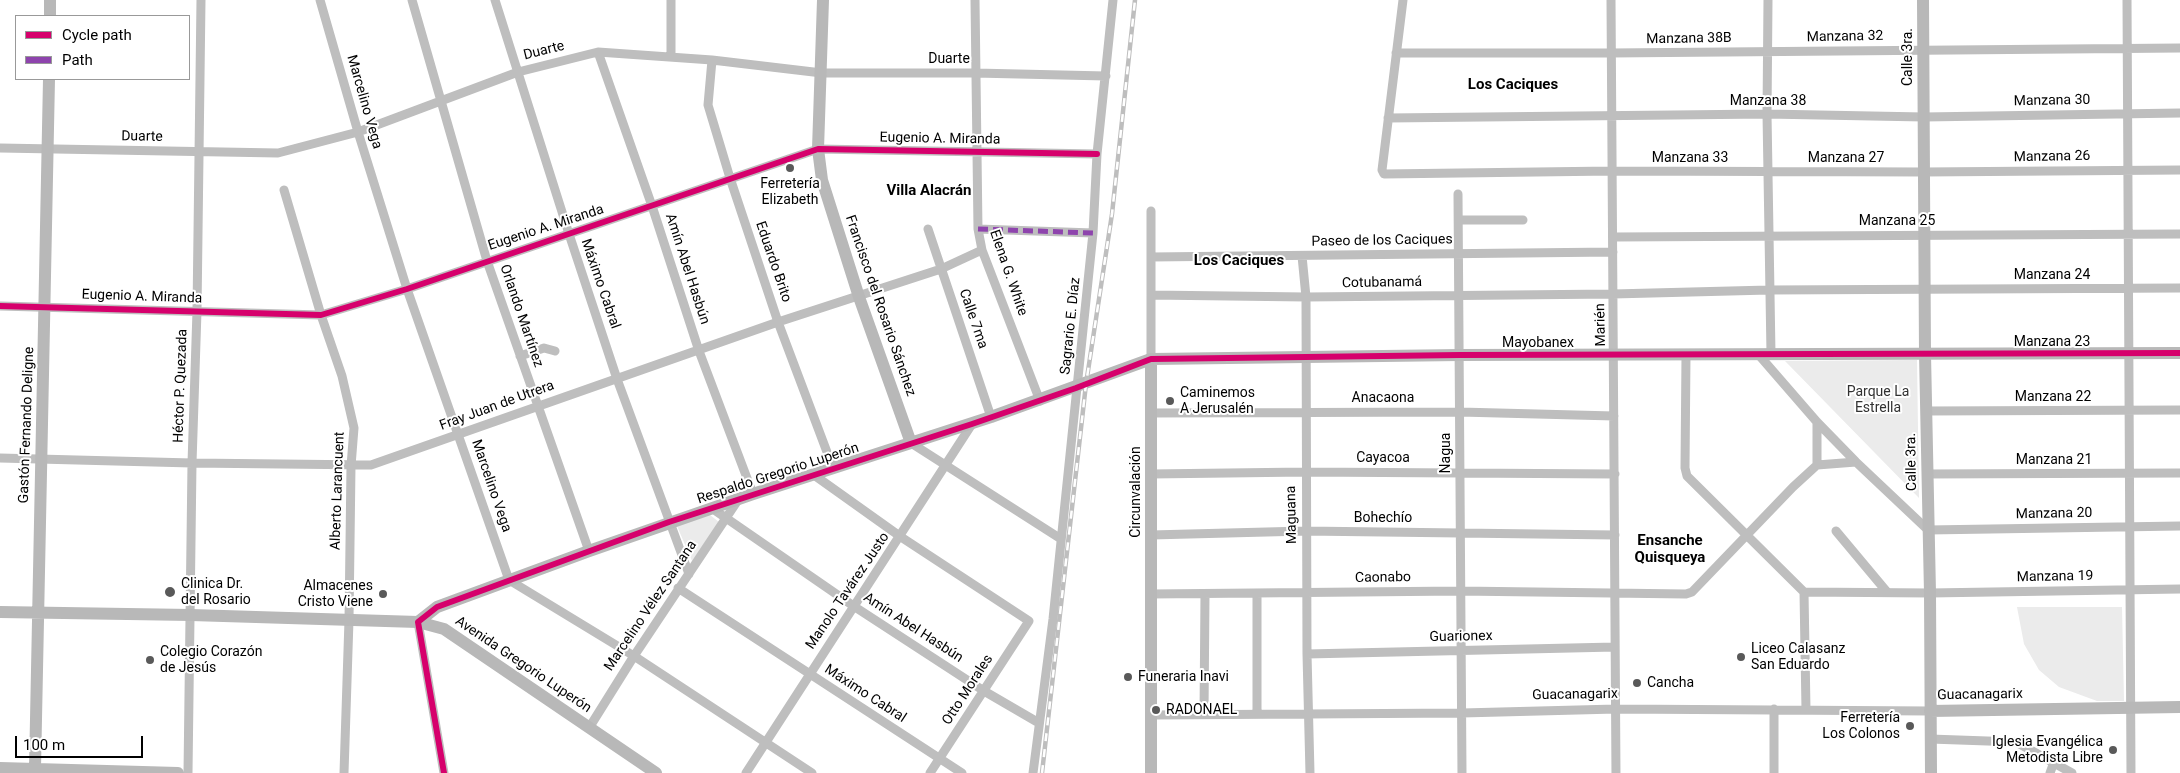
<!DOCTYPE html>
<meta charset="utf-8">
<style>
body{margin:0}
#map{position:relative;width:2180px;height:773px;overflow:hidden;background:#fff;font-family:Roboto,sans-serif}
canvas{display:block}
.legend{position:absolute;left:15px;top:15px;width:175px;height:65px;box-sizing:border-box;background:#fff;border:1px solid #999;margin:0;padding:6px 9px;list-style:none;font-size:15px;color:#000}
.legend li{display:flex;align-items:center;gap:10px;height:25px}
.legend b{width:25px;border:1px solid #999}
.scale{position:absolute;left:15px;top:736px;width:128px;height:22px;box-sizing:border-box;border:2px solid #000;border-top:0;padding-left:6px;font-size:15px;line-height:18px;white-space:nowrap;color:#000;-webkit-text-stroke:4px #fff;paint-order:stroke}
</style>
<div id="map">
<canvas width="2180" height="773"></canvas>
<ul class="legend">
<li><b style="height:6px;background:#d6006c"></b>Cycle path</li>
<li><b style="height:6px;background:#8e44ad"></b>Path</li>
</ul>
<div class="scale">100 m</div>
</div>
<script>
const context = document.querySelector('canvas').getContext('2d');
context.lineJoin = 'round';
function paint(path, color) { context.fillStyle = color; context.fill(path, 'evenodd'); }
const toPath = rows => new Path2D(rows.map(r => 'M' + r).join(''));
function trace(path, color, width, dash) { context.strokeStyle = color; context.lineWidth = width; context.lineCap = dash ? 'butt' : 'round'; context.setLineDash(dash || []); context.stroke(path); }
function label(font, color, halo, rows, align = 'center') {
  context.font = font + ' Roboto,sans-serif'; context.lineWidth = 4; context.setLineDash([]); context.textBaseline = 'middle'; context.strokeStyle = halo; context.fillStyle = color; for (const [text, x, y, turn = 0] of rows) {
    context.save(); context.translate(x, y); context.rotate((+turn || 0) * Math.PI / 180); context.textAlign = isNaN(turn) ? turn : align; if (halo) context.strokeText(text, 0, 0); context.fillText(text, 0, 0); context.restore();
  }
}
paint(toPath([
 [1917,360,1919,498,1785,361],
 [710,515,719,522,692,561,677,526],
 [2017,607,2122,607,2124,701,2097,701,2059,687,2039,670,2024,644]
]), '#ebebeb');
trace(toPath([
 [320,0,358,132,407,289,509,580,634,656,812,773],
 [412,0,487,261,589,551],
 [495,0,569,234,617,379,689,574],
 [975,0,978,229,982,250,1040,401],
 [1403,0,1382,170,1384,174,1612,171,1924,172,2180,170],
 [1611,0,1616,773],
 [1768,0,1767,114,1771,354],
 [2127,0,2131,773],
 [598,52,652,206,699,351,753,494],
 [1396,53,1611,53,2180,48],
 [671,56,671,0],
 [712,60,708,105,730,178,778,322,833,468],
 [1388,118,1767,114,1924,117,2180,113],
 [0,148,278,153,358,132,518,72,598,52,712,60,822,73,975,73,1106,76],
 [284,190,321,315,342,376,354,428,351,466,349,620,344,773],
 [1458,194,1462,773],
 [1151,211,1151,359],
 [1459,220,1523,220],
 [928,229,991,417],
 [978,229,1093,233],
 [1614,237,2180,234],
 [1302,256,1306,297,1307,654,1310,773],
 [1151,257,1613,252],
 [1151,295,1306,297,1613,294,1769,290,2180,288],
 [0,306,321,315,407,289,818,149,1097,154],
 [1758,354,1817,422,1856,462,1928,530,2180,526],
 [1686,355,1685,468,1687,476,1804,592,1930,593,2180,589],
 [520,356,544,348,555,351],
 [1926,411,2180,410],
 [1151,413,1460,412,1614,416],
 [911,443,1061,539],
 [0,458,192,463,371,465,778,322,941,269,982,250],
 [1817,465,1817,422],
 [1151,474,1305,472,1615,474],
 [1927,474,2180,473],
 [814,475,901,537,1029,621,930,773],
 [713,509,855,607,984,691,1039,723],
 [1836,531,1887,592],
 [1151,535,1305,531,1615,535],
 [678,588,962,773],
 [1804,592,1806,710],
 [1151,594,1460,591,1686,594,1692,592,1793,487,1817,465,1856,462],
 [418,622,444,773],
 [1307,654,1615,647],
 [1774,709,1774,773],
 [1257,713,1257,593],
 [1204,714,1205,594],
 [1151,715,1462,713,1616,709,1930,711],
 [589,728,634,656,738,500],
 [1930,739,2016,742,2072,773],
 [188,773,192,463,197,311,201,0],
 [746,773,972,424],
 [1033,773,1053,619,1093,233,1097,154,1113,0],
 [2050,773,2054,762]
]), '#bebebe', 9);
trace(toPath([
 [823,0,818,149,822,180,859,297,911,443],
 [1923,0,1925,354,1930,593,1931,773],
 [50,16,50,0],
 [1151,359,1151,773],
 [0,612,191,615,418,622,444,629,656,773],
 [418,622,437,607,589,551,753,494,991,417,1151,359,1460,355,2180,353],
 [1930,711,2180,707],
 [0,768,178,773],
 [35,768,49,79]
]), '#b8b8b8', 12);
const rail = toPath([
 [1042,773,1086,384,1112,214,1135,0]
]);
trace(rail, '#bebebe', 4.5);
trace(rail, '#fff', 2.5, [8]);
trace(toPath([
 [978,229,1093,233]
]), '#8e44ad', 5, [10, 5]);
trace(toPath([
 [0,306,321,315,407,289,818,149,1097,154],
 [444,773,418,622,437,607,669,522,972,424,1076,388,1151,359,1460,355,2180,353]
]), '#d6006c', 6);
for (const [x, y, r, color] of [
 [790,168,5,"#595959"],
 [1170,401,5,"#595959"],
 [170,592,6,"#595959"],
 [383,594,5,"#595959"],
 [1741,657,5,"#595959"],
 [150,660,5,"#595959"],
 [1128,677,5,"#595959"],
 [1637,683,5,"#595959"],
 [1156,710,5,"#595959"],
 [1910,726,5,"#595959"],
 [2113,750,5,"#595959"]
]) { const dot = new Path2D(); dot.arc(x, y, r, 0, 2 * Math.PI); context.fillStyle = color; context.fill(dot); trace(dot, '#fff', 2); }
label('14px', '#000', '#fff', [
 ["Manzana 32",1845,37,-1],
 ["Manzana 38B",1689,39,-1],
 ["Duarte",544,51,-14],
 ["Calle 3ra.",1908,57,-90],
 ["Duarte",949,59],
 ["Manzana 38",1768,101],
 ["Manzana 30",2052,101,-1],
 ["Marcelino Vega",364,102,74],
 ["Duarte",142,137,1],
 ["Eugenio A. Miranda",940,139,1],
 ["Manzana 26",2052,157,-1],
 ["Manzana 33",1690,158],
 ["Manzana 27",1846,158],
 ["Manzana 25",1897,221],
 ["Eugenio A. Miranda",546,228,-18],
 ["Paseo de los Caciques",1382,241,-1],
 ["Eduardo Brito",773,262,71],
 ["Amín Abel Hasbún",687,269,72],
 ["Elena G. White",1008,273,71],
 ["Manzana 24",2052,275],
 ["Cotubanamá",1382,283,-1],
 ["Máximo Cabral",600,284,71],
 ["Eugenio A. Miranda",142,297,2],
 ["Francisco del Rosario Sánchez",880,306,71],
 ["Orlando Martínez",521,316,71],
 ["Calle 7ma",973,319,71],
 ["Marién",1601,325,-91],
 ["Sagrario E. Díaz",1071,326,-84],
 ["Manzana 23",2052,342],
 ["Mayobanex",1538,343],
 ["Héctor P. Quezada",181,386,-88],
 ["Manzana 22",2053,397],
 ["Anacaona",1383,398],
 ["Fray Juan de Utrera",497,406,-20],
 ["Gastón Fernando Deligne",27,425,-88],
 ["Nagua",1446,453,-90],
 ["Cayacoa",1383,458],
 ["Manzana 21",2054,460],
 ["Calle 3ra.",1912,462,-91],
 ["Respaldo Gregorio Luperón",778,474,-18],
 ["Marcelino Vega",491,486,71],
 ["Alberto Larancuent",338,491,-88],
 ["Circunvalación",1136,492,-90],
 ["Manzana 20",2054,514,-1],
 ["Maguana",1292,515,-91],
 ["Bohechío",1383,518],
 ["Manzana 19",2055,577,-1],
 ["Caonabo",1383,578,-1],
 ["Manolo Tavárez Justo",848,591,-56],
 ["Marcelino Vélez Santana",651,606,-56],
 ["Amín Abel Hasbún",913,628,33],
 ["Guarionex",1461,637,-1],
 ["Avenida Gregorio Luperón",523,665,34],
 ["Otto Morales",968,690,-57],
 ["Máximo Cabral",865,694,33],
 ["Guacanagarix",1575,695,-1],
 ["Guacanagarix",1980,695,-1]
]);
label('14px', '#000', '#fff', [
 ["Ferretería",790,184,"center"],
 ["Elizabeth",790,200,"center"],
 ["Caminemos",1180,393],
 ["A Jerusalén",1180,409],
 ["Clinica Dr.",181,584],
 ["del Rosario",181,600],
 ["Almacenes",373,586,"right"],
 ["Cristo Viene",373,602,"right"],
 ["Liceo Calasanz",1751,649],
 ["San Eduardo",1751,665],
 ["Colegio Corazón",160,652],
 ["de Jesús",160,668],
 ["Funeraria Inavi",1138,677],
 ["Cancha",1647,683],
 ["RADONAEL",1166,710],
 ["Ferretería",1900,718,"right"],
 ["Los Colonos",1900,734,"right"],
 ["Iglesia Evangélica",2103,742,"right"],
 ["Metodista Libre",2103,758,"right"]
], 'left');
label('14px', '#323232', '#fff', [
 ["Parque La",1878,392],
 ["Estrella",1878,408]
]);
label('bold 15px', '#000', '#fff', [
 ["Los Caciques",1513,85],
 ["Villa Alacrán",929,191],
 ["Los Caciques",1239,261],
 ["Ensanche",1670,541],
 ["Quisqueya",1670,558]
]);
</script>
